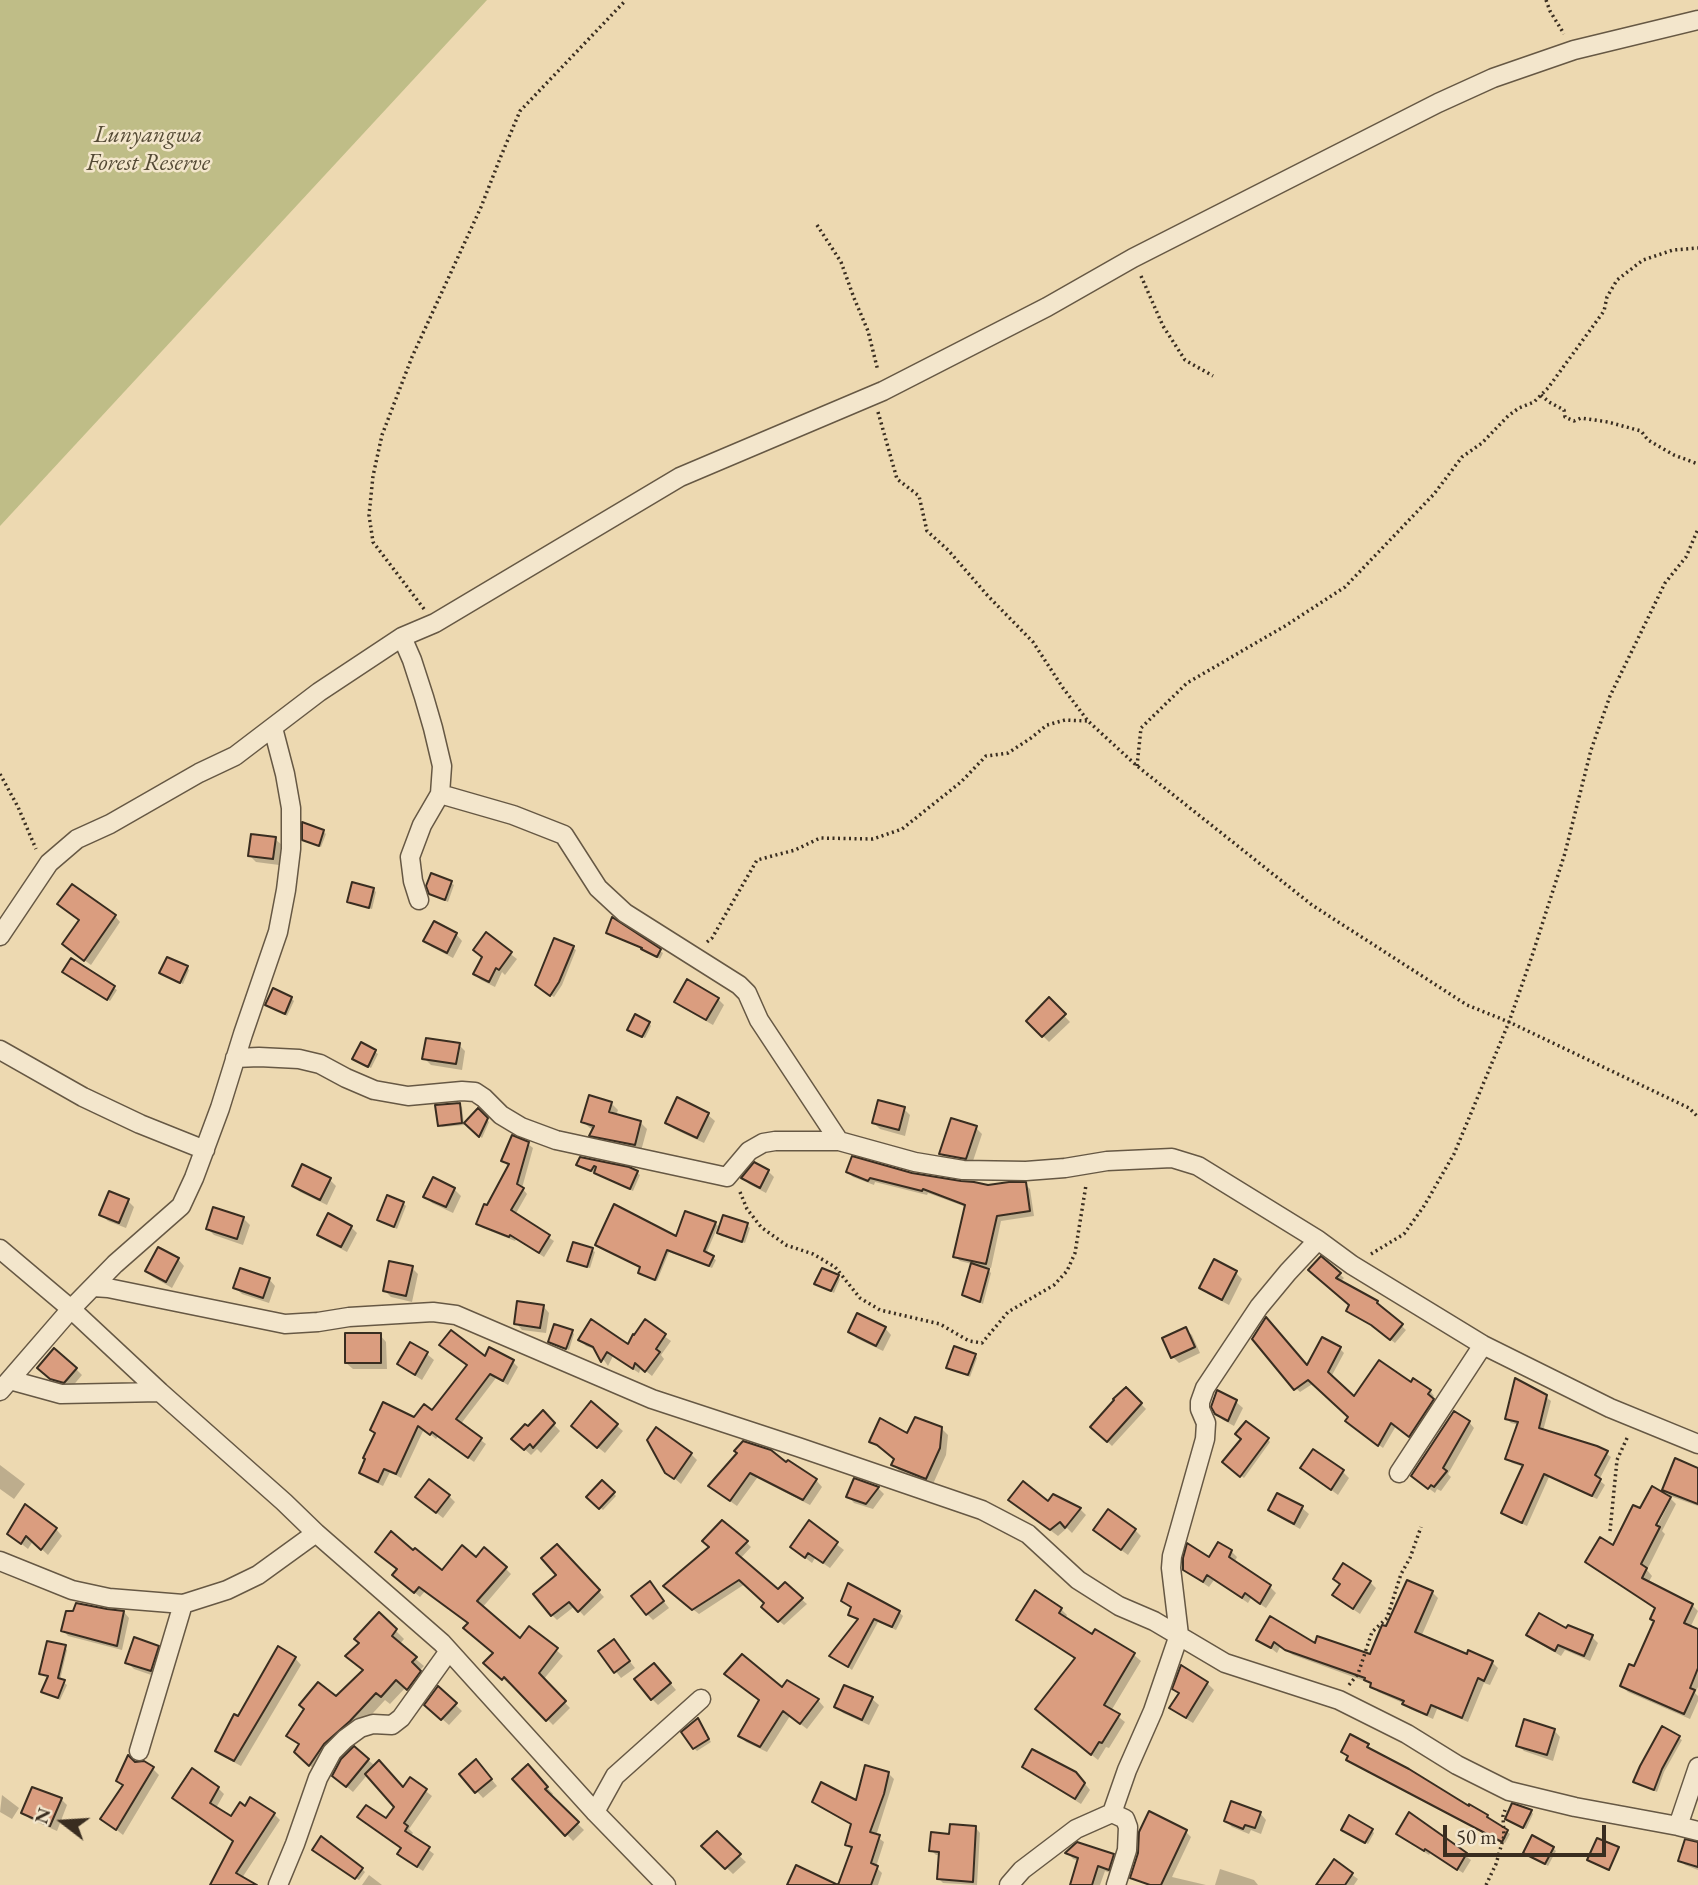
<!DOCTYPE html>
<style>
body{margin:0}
#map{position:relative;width:1698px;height:1885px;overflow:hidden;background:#edd9b1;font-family:"EB Garamond",serif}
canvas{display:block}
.north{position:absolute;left:28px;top:1787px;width:70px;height:70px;-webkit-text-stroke:5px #f3e6cc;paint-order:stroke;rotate:287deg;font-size:19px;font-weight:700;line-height:28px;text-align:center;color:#392d20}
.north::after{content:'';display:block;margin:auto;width:24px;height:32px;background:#392d20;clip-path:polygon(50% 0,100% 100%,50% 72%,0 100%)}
.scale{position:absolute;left:1443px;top:1825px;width:163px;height:32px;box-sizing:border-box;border:4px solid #392d20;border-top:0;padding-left:9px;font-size:21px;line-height:24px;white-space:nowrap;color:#392d20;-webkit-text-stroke:5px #f3e6cc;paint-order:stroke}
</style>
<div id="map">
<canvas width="1698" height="1885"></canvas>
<div class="north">N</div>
<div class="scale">50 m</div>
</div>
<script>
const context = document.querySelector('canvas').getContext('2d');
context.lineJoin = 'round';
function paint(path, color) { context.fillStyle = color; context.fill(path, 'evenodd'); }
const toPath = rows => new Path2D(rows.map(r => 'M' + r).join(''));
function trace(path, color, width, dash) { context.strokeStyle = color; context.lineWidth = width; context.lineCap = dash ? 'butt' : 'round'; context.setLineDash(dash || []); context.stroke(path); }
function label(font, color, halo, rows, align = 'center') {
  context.font = font + ' "EB Garamond",serif'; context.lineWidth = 5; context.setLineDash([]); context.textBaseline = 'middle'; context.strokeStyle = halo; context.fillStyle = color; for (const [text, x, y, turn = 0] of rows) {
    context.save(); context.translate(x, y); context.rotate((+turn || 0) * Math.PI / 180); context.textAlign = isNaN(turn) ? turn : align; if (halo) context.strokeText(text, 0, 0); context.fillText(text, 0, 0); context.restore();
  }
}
paint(toPath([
 [0,0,487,0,0,526]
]), '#bfbd87');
paint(toPath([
 [323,831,326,834,321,847,307,842,304,839],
 [275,839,282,845,279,865,256,862,250,856],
 [451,883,454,885,448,902,434,896,431,893],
 [373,889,376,892,372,909,352,904,349,901],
 [115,916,120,922,91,965,69,949,81,921],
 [608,933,660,951,663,953,660,959,642,948,610,935],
 [456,934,462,941,453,958,432,947,425,941],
 [486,935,517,959,505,975,502,972,495,987,481,980,475,974,483,958],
 [573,948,576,950,562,985,554,997,540,987],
 [72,961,117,990,110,1001,66,974],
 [187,968,189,970,183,984,162,973],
 [291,998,294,1001,287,1016,267,1005],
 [718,999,724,1005,713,1025,683,1008,676,1001],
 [1049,1000,1070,1022,1049,1042,1028,1021],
 [649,1023,651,1026,645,1038,632,1032],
 [459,1045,465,1051,462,1070,431,1065,424,1058],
 [375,1052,378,1054,371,1068,357,1061],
 [611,1103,618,1110,616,1116,640,1122,647,1129,641,1151,598,1141,591,1135,594,1129,590,1128,583,1122],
 [459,1104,462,1107,464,1125,442,1127,440,1125],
 [904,1109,910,1115,905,1136,880,1129,873,1122],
 [478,1111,489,1122,482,1138,466,1123],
 [708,1115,715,1121,704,1143,674,1129,667,1122],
 [976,1128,982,1134,972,1164,947,1160,941,1154],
 [528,1144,533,1148,522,1188,527,1194,515,1215,554,1241,544,1257,516,1239,515,1241,483,1228,478,1224,508,1166,503,1161],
 [581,1159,637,1173,640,1175,633,1191,599,1175,595,1171,594,1173,581,1168,579,1165],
 [768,1171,774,1177,766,1193,749,1184,743,1178],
 [848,1172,912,1175,988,1187,1025,1184,1030,1189,1034,1216,1001,1221,991,1268,985,1267,991,1273,983,1304,964,1294,972,1264,960,1261,955,1256,966,1207,928,1193,927,1195,875,1182,874,1185,853,1177],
 [330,1180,336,1186,327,1205,300,1192,294,1186],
 [454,1189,461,1196,453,1213,432,1203,425,1196],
 [128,1201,134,1207,126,1228,108,1221,102,1215],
 [403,1203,406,1206,397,1229,379,1220],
 [243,1218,250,1225,243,1245,214,1235,208,1229],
 [715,1223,718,1226,706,1254,716,1260,712,1268,669,1252,657,1281,640,1273,677,1238],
 [747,1225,750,1228,745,1243,721,1236,719,1233],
 [351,1227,357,1233,347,1252,326,1241,319,1235],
 [592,1250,595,1252,590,1268,572,1263,569,1260],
 [1321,1258,1344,1278,1340,1282,1377,1303,1406,1330,1395,1343,1377,1329,1348,1311,1351,1305],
 [178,1259,184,1266,172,1288,153,1277,147,1271],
 [412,1268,418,1274,412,1302,391,1297,385,1291],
 [1236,1273,1242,1279,1229,1305,1208,1294,1202,1288],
 [838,1277,840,1279,834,1293,816,1284],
 [269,1279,275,1286,269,1303,242,1294,235,1287],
 [543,1306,549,1313,546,1333,522,1330,516,1323],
 [645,1322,671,1341,661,1355,664,1359,652,1376,641,1367,639,1373,613,1356,608,1366,597,1350,586,1346,580,1340,628,1347],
 [885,1328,891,1335,883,1351,856,1338,850,1331],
 [1185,1329,1192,1335,1200,1353,1179,1363,1173,1357],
 [572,1332,574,1334,569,1350,550,1342],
 [380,1335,386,1342,387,1369,353,1369,346,1363],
 [411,1344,427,1354,434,1360,422,1380,406,1370,399,1364],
 [1340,1349,1344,1353,1331,1377,1354,1399,1411,1384,1430,1391,1434,1396,1431,1399,1437,1404,1414,1440,1396,1426,1383,1448,1352,1425,1350,1417,1314,1383,1300,1392,1296,1388,1308,1368],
 [975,1355,977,1358,970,1377,951,1370,948,1367],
 [485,1359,513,1362,518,1367,508,1385,496,1378,460,1425,486,1444,474,1462,438,1436,436,1439,424,1429,401,1478,390,1472,383,1486,366,1478,361,1472,414,1419,433,1412],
 [76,1369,82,1375,71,1388,58,1385,46,1374],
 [1126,1389,1146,1409,1112,1446,1092,1427],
 [1546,1397,1551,1401,1543,1431,1597,1447,1611,1457,1599,1480,1605,1485,1597,1499,1549,1477,1527,1526,1508,1517,1503,1512,1524,1467,1512,1463,1507,1458,1519,1425,1511,1423,1506,1418],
 [1236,1402,1243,1408,1234,1426,1223,1420,1216,1413],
 [592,1404,623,1431,605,1453,579,1432],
 [543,1413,560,1431,541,1453,537,1449,531,1455,520,1445,528,1429],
 [1469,1422,1474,1428,1448,1474,1451,1477,1441,1491,1437,1489,1435,1493,1419,1481],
 [941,1428,948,1435,946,1455,933,1484,899,1471,893,1464,895,1460,871,1442],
 [1268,1440,1270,1442,1244,1478,1225,1462],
 [739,1453,786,1465,816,1480,822,1487,810,1505,757,1478,737,1506,717,1492],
 [691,1454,697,1460,681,1484,667,1472],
 [0,1465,25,1484,14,1499,0,1489],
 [1302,1468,1343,1472,1349,1478,1338,1495],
 [1698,1470,1698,1506,1670,1496,1664,1490],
 [602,1482,616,1496,603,1510,589,1497],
 [878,1488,884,1494,873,1509,854,1503,848,1496],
 [449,1496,455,1502,443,1518,424,1503],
 [1671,1499,1676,1504,1662,1531,1665,1534,1647,1570,1652,1576,1648,1583,1692,1605,1698,1611,1690,1628,1698,1631,1698,1687,1695,1693,1698,1696,1698,1701,1690,1719,1628,1692,1622,1686,1635,1669,1655,1622,1657,1609,1593,1568,1587,1562,1614,1547,1651,1532,1654,1533],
 [1010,1500,1049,1503,1080,1509,1086,1515,1072,1533,1067,1528,1058,1536],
 [1302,1508,1309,1514,1300,1529,1277,1516,1270,1510],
 [809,1523,844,1550,830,1568,815,1558,812,1563,799,1553],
 [56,1529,62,1536,48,1555,33,1541,28,1549,9,1534],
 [1135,1530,1141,1536,1128,1555,1102,1536],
 [746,1542,751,1547,740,1559,779,1591,785,1585,807,1604,784,1625,768,1612,767,1603,745,1584,699,1614,670,1591],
 [557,1546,604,1597,584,1616,575,1606,557,1620,552,1615,559,1575],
 [1231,1551,1237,1557,1234,1563,1270,1587,1276,1593,1266,1608,1251,1598,1248,1603,1214,1580,1209,1587,1191,1575,1184,1569],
 [476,1560,505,1568,511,1574,482,1608,520,1640,530,1628,563,1656,543,1680,570,1708,553,1725,511,1682,509,1684,486,1663,495,1653,469,1624,425,1591,420,1597,401,1581,442,1572],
 [1370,1582,1376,1588,1360,1614,1341,1601,1335,1595],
 [650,1584,669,1608,653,1620,647,1614],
 [1432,1592,1438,1598,1421,1637,1467,1656,1492,1662,1498,1668,1490,1685,1484,1683,1468,1722,1437,1709,1433,1719,1410,1709,1403,1703,1378,1692,1370,1683,1293,1655,1280,1647,1277,1653,1259,1639,1316,1645,1371,1656,1387,1629],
 [843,1601,899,1612,903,1616,896,1630,878,1622,852,1670,832,1656,859,1621,850,1615,853,1608],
 [1061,1609,1067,1615,1065,1619,1093,1636,1096,1632,1134,1655,1141,1661,1111,1711,1125,1722,1109,1748,1106,1747,1098,1760,1043,1716,1077,1659,1025,1626,1018,1620],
 [124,1612,129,1618,122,1650,68,1636,63,1630],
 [379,1614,404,1639,399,1645,424,1666,419,1671,428,1680,417,1696,406,1687,390,1704,385,1700,318,1773,296,1752,300,1746,288,1735,336,1698,364,1671,348,1656,361,1643],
 [1567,1630,1592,1637,1598,1643,1590,1661,1565,1650,1561,1656,1535,1641,1529,1635],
 [614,1641,635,1668,621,1678,600,1651],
 [65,1647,67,1650,60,1680,67,1685,60,1700,43,1691,49,1677,41,1673],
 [158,1648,164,1654,157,1677,134,1669,127,1662],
 [295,1658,301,1665,241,1766,224,1757,218,1751,239,1718],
 [1182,1668,1207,1683,1214,1690,1193,1723,1178,1714,1172,1708,1180,1694,1174,1689],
 [660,1671,676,1690,658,1705,652,1699],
 [727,1674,818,1700,824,1707,807,1729,790,1716,767,1752,746,1742,740,1736,761,1701],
 [845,1687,872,1699,879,1705,869,1725,843,1713,836,1706],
 [438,1689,462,1711,449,1725,433,1711],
 [698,1720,711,1742,697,1751,694,1748],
 [1663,1729,1682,1740,1664,1772,1657,1792,1635,1782],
 [1554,1730,1560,1737,1553,1761,1524,1751,1518,1745],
 [1368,1745,1370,1748,1369,1750,1487,1817,1510,1834,1505,1843,1351,1762],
 [368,1760,404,1789,410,1779,432,1796,409,1829,413,1833,410,1836,434,1854,423,1871,405,1859,403,1849,387,1821,396,1806,368,1774,353,1792,341,1782],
 [135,1763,153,1769,159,1775,123,1835,103,1819,124,1787,118,1781],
 [1025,1767,1082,1780,1090,1790,1081,1804,1031,1773],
 [482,1768,497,1786,483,1798,461,1774],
 [534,1773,553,1794,550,1797,584,1830,573,1841,514,1779],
 [888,1773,894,1779,876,1836,884,1842,876,1867,882,1873,878,1885,840,1885,853,1850,847,1844,852,1825,819,1807,814,1802,857,1802],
 [218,1788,224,1794,216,1808,231,1818,246,1808,274,1814,280,1820,242,1878,249,1885,215,1885,235,1842,180,1804,174,1798],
 [2,1795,19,1808,12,1819,0,1812],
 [61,1799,67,1805,57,1831,30,1819,23,1812],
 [1531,1811,1533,1814,1526,1829,1510,1821],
 [1260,1813,1266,1820,1261,1834,1251,1830,1249,1834,1232,1827,1226,1821],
 [1409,1815,1471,1860,1463,1873,1431,1852,1429,1855,1403,1839,1398,1834],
 [976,1828,980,1833,977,1885,943,1883,939,1879,941,1855,936,1855,931,1850,951,1836],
 [1371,1830,1374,1833,1368,1844,1346,1832],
 [1186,1832,1191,1837,1172,1877,1206,1885,1148,1885,1160,1852],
 [716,1834,746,1862,733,1874,704,1846],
 [1698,1844,1698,1870,1685,1865,1680,1860],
 [1553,1848,1556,1851,1548,1866,1525,1853],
 [317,1852,362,1869,365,1872,359,1880],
 [1068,1853,1113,1855,1119,1862,1115,1875,1105,1871,1100,1885,1073,1885,1079,1861,1073,1859],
 [1334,1862,1358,1879,1354,1885,1318,1885],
 [1220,1869,1254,1880,1258,1885,1215,1885],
 [369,1875,382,1885,362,1885]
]), '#0003');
const building = toPath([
 [302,822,324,830,319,846,302,840,302,822],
 [251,834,276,837,273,859,248,856,251,834],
 [431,873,452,881,445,900,429,894,426,886,431,873],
 [352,882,374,888,369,908,347,902,352,882],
 [72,884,116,915,84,961,62,944,79,920,57,904,72,884],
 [612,917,661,949,657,957,641,949,642,948,606,933,612,917],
 [434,921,457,933,447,953,423,941,434,921],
 [486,932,512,952,499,970,496,968,489,982,473,974,482,957,473,950,486,932],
 [554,938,574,946,559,982,550,996,535,985,554,938],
 [167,957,188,966,180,983,159,973,167,957],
 [71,958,115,986,107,1000,62,972,71,958],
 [687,979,719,998,706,1020,674,1002,687,979],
 [273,988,292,997,285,1014,265,1005,273,988],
 [1049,997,1066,1014,1042,1037,1026,1021,1049,997],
 [635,1014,650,1022,642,1037,627,1030,635,1014],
 [426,1038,460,1043,456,1064,422,1059,426,1038],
 [361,1042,376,1050,368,1067,352,1059,361,1042],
 [589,1095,612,1102,609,1112,641,1121,635,1145,589,1136,594,1126,581,1122,589,1095],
 [677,1097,709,1113,697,1138,665,1123,677,1097],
 [878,1100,905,1107,899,1130,872,1123,878,1100],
 [460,1103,462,1123,438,1126,435,1105,460,1103],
 [478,1108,488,1118,479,1137,464,1123,478,1108],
 [951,1118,977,1126,966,1159,939,1154,951,1118],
 [512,1135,529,1142,517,1184,524,1188,511,1210,550,1235,539,1253,510,1235,509,1237,476,1224,484,1204,487,1205,509,1164,501,1161,512,1135],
 [852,1156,912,1173,961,1181,974,1182,988,1185,1009,1182,1026,1182,1030,1211,997,1216,986,1264,953,1257,965,1205,923,1189,922,1191,870,1178,868,1181,846,1172,852,1156],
 [580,1157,629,1167,638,1171,630,1189,594,1173,596,1167,594,1166,591,1171,576,1165,580,1157],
 [754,1162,769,1170,760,1188,741,1178,754,1162],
 [302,1164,331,1178,320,1200,292,1186,302,1164],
 [433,1177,455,1188,446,1207,423,1197,433,1177],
 [109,1191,129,1199,119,1223,99,1215,109,1191],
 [387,1195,404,1202,394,1227,377,1220,387,1195],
 [614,1204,676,1236,685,1211,716,1222,704,1251,714,1256,709,1266,667,1250,655,1280,638,1273,640,1267,595,1245,614,1204],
 [213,1207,244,1217,237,1239,206,1229,213,1207],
 [328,1213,352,1226,341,1247,317,1235,328,1213],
 [723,1215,748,1223,742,1242,717,1233,723,1215],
 [573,1242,593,1248,587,1267,567,1261,573,1242],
 [158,1247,179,1258,166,1282,145,1271,158,1247],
 [1321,1256,1341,1273,1336,1278,1378,1301,1377,1303,1403,1324,1390,1340,1371,1325,1346,1311,1349,1305,1308,1270,1321,1256],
 [1214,1259,1237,1271,1222,1300,1199,1288,1214,1259],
 [389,1261,413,1266,406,1296,383,1291,389,1261],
 [971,1263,989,1269,980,1302,962,1295,971,1263],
 [240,1268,270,1278,263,1298,233,1288,240,1268],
 [822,1268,839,1275,831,1291,814,1284,822,1268],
 [517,1301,544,1305,540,1328,514,1324,517,1301],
 [857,1313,886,1327,876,1346,848,1332,857,1313],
 [1266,1317,1307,1365,1322,1337,1341,1347,1328,1372,1354,1396,1379,1360,1411,1382,1413,1378,1431,1390,1428,1394,1434,1399,1409,1437,1391,1423,1378,1446,1345,1421,1348,1417,1308,1380,1294,1390,1252,1339,1266,1317],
 [591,1319,628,1344,633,1334,634,1335,645,1319,666,1334,656,1349,660,1352,645,1372,635,1363,633,1369,607,1352,601,1362,593,1347,578,1340,591,1319],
 [554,1324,573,1330,566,1349,548,1342,554,1324],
 [1186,1327,1195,1347,1171,1358,1162,1338,1186,1327],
 [451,1330,485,1356,489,1347,514,1360,503,1381,490,1374,456,1419,482,1438,468,1458,432,1432,430,1435,418,1426,396,1474,384,1469,378,1482,359,1473,365,1459,363,1458,375,1433,370,1430,383,1402,414,1417,424,1404,432,1410,467,1365,439,1345,451,1330],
 [345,1333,381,1333,381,1363,345,1363,345,1333],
 [410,1342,428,1352,415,1375,397,1364,410,1342],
 [954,1346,976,1354,968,1375,946,1368,954,1346],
 [54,1348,77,1368,64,1383,50,1379,37,1368,54,1348],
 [1515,1378,1547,1395,1539,1428,1597,1446,1608,1451,1595,1475,1601,1479,1592,1496,1544,1474,1522,1523,1501,1513,1523,1465,1505,1459,1518,1422,1505,1419,1515,1378],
 [1126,1387,1142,1403,1107,1442,1090,1427,1114,1400,1113,1399,1126,1387],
 [1217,1390,1237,1400,1228,1421,1215,1414,1211,1407,1217,1390],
 [591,1401,618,1424,597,1448,571,1426,591,1401],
 [543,1410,555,1423,533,1448,530,1444,524,1450,511,1439,525,1424,528,1426,543,1410],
 [1454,1411,1470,1421,1443,1468,1447,1471,1434,1487,1431,1485,1428,1489,1411,1476,1454,1411],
 [915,1417,942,1427,940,1448,926,1479,891,1465,894,1459,877,1445,869,1442,880,1418,907,1433,915,1417],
 [1246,1421,1269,1438,1240,1477,1222,1462,1241,1439,1235,1434,1246,1421],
 [656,1427,692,1453,674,1479,665,1473,647,1440,656,1427],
 [743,1441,771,1450,786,1462,788,1460,817,1479,803,1500,750,1473,730,1501,708,1486,737,1453,734,1451,743,1441],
 [1313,1449,1344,1470,1331,1490,1300,1468,1313,1449],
 [1675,1458,1698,1468,1698,1504,1662,1490,1675,1458],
 [854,1478,879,1487,866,1504,846,1497,854,1478],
 [429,1479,450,1495,436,1513,415,1497,429,1479],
 [602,1480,615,1492,599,1509,586,1497,602,1480],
 [1023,1481,1048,1501,1053,1494,1081,1508,1065,1528,1060,1522,1050,1530,1008,1500,1023,1481],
 [1652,1486,1671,1497,1656,1525,1660,1527,1641,1564,1647,1568,1642,1578,1693,1604,1684,1623,1698,1629,1698,1668,1690,1688,1695,1690,1684,1714,1620,1686,1629,1664,1634,1666,1654,1621,1650,1619,1655,1608,1585,1562,1600,1537,1613,1545,1633,1505,1640,1508,1652,1486],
 [1277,1493,1303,1506,1294,1524,1268,1510,1277,1493],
 [25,1504,57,1528,41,1550,26,1536,21,1544,7,1534,25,1504],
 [1108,1509,1136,1529,1121,1550,1093,1530,1108,1509],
 [722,1520,748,1541,736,1553,778,1589,785,1582,803,1598,778,1622,761,1607,764,1603,739,1580,692,1610,663,1586,709,1547,702,1541,722,1520],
 [809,1520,838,1542,823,1563,808,1553,805,1558,790,1547,809,1520],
 [391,1531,413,1550,415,1548,442,1570,462,1545,476,1557,484,1547,507,1567,477,1601,520,1638,529,1626,558,1648,539,1673,566,1701,546,1721,504,1677,502,1680,483,1663,493,1653,463,1628,468,1623,419,1587,414,1593,392,1575,397,1569,375,1552,391,1531],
 [1218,1542,1232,1550,1229,1557,1271,1585,1260,1604,1245,1593,1242,1598,1207,1575,1203,1582,1183,1570,1183,1558,1187,1543,1209,1557,1218,1542],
 [557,1544,600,1590,578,1612,569,1602,551,1616,533,1594,556,1575,541,1558,557,1544],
 [1343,1563,1371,1581,1353,1609,1332,1595,1340,1584,1333,1579,1343,1563],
 [1407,1580,1433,1591,1415,1632,1467,1654,1468,1650,1493,1661,1484,1681,1478,1678,1462,1718,1431,1705,1427,1715,1402,1704,1404,1701,1370,1687,1371,1683,1364,1680,1365,1678,1285,1650,1274,1642,1271,1648,1256,1640,1270,1616,1315,1643,1317,1636,1370,1654,1382,1625,1386,1626,1407,1580],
 [650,1581,664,1601,646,1615,631,1596,650,1581],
 [848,1583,900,1611,892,1627,874,1619,848,1667,829,1656,858,1619,848,1615,851,1607,841,1601,848,1583],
 [1035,1590,1062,1608,1059,1613,1092,1634,1095,1629,1135,1653,1104,1705,1120,1714,1102,1743,1099,1742,1091,1755,1035,1709,1075,1658,1016,1620,1035,1590],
 [76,1603,107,1609,124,1611,117,1646,61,1631,66,1611,73,1611,76,1603],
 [379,1612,397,1629,392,1636,417,1657,412,1662,421,1671,407,1690,396,1680,381,1697,376,1693,350,1721,324,1744,309,1766,294,1752,299,1744,286,1736,304,1709,299,1705,318,1682,336,1696,363,1670,345,1656,359,1643,354,1639,379,1612],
 [1539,1613,1566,1628,1568,1625,1593,1635,1584,1656,1558,1645,1555,1651,1526,1635,1539,1613],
 [134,1637,159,1646,151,1671,125,1663,134,1637],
 [614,1639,630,1661,614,1673,598,1651,614,1639],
 [47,1641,66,1645,58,1678,65,1680,58,1698,41,1692,48,1676,39,1674,47,1641],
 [278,1646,296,1657,234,1761,215,1751,234,1714,238,1716,278,1646],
 [742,1654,782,1687,787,1680,819,1699,800,1724,783,1711,760,1747,738,1736,759,1700,724,1674,742,1654],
 [654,1663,671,1683,651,1700,634,1679,654,1663],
 [1181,1665,1208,1682,1186,1718,1169,1708,1179,1693,1172,1689,1181,1665],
 [844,1685,873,1697,862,1720,834,1707,844,1685],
 [438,1686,457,1703,441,1720,424,1705,438,1686],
 [698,1718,709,1739,693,1749,681,1732,698,1718],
 [1524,1719,1555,1729,1547,1755,1516,1746,1524,1719],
 [1662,1726,1680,1736,1662,1769,1654,1790,1633,1782,1640,1766,1662,1726],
 [1350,1734,1369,1744,1367,1747,1409,1769,1469,1806,1469,1804,1488,1815,1487,1817,1508,1830,1502,1842,1346,1760,1348,1756,1341,1752,1350,1734],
 [354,1746,369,1759,346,1787,332,1776,341,1759,354,1746],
 [1032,1749,1076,1772,1085,1783,1075,1799,1022,1767,1032,1749],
 [128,1755,135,1762,144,1761,154,1767,116,1830,100,1819,123,1785,116,1781,128,1755],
 [476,1759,492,1779,475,1793,459,1774,476,1759],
 [379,1760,403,1787,410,1777,427,1789,404,1823,408,1826,405,1831,430,1847,417,1867,397,1854,401,1848,357,1817,366,1805,386,1818,394,1807,365,1774,379,1760],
 [528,1764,548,1787,545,1789,579,1822,565,1836,512,1779,528,1764],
 [865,1765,889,1772,884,1794,870,1832,880,1835,871,1863,878,1866,871,1885,787,1885,796,1865,838,1885,852,1847,845,1845,851,1824,812,1802,821,1782,856,1800,865,1765],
 [192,1768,219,1787,210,1803,231,1816,240,1802,245,1806,250,1797,275,1813,236,1873,257,1885,210,1885,233,1841,172,1798,192,1768],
 [32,1787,62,1798,50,1826,21,1813,32,1787],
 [1231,1801,1261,1812,1255,1828,1245,1825,1243,1829,1224,1821,1231,1801],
 [1512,1803,1532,1810,1523,1828,1505,1819,1512,1803],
 [1149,1811,1187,1830,1161,1885,1150,1885,1130,1878,1138,1853,1139,1832,1149,1811],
 [1409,1812,1467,1853,1457,1870,1425,1849,1424,1851,1396,1834,1409,1812],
 [1349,1815,1373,1829,1365,1843,1341,1830,1349,1815],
 [950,1824,976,1826,973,1882,937,1879,939,1852,929,1851,931,1832,949,1834,950,1824],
 [717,1831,741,1854,725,1869,701,1846,717,1831],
 [1532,1835,1554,1847,1545,1864,1523,1853,1532,1835],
 [321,1836,363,1868,355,1879,312,1850,321,1836],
 [1597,1838,1619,1847,1609,1870,1587,1860,1597,1838],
 [1685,1839,1698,1842,1698,1867,1678,1861,1685,1839],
 [1077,1842,1114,1854,1109,1870,1098,1866,1092,1885,1070,1885,1078,1858,1065,1853,1077,1842],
 [1334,1859,1353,1873,1345,1885,1316,1885,1334,1859]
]);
paint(building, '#da9d7f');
trace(building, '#392d20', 2);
const minor = toPath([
 [402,637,412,660,424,697,433,728,442,766,440,794,422,825,410,857,413,881,419,900],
 [440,794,513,815,564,835,598,888,625,913,739,985,747,993,759,1020,839,1141],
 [0,936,49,863,77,839,110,824,199,773,235,756,319,692,402,637,435,623,680,477,883,391,1047,307,1133,258,1438,103,1493,78,1574,50,1698,20],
 [0,1050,83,1097,140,1124,205,1150],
 [235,1058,259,1057,299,1059,320,1064,346,1078,374,1090,408,1096,462,1091,475,1092,484,1098,501,1115,521,1127,556,1140,727,1177,749,1151,763,1143,775,1141,839,1141,915,1162,963,1170,1026,1171,1065,1168,1107,1161,1172,1158,1198,1166,1318,1240],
 [0,1249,71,1309,160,1392,284,1502,316,1533,442,1643,595,1812,666,1885],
 [93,1287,108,1288,285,1324,318,1322,349,1317,433,1312,456,1315,652,1399,798,1447,982,1510,1028,1534,1078,1580,1119,1606,1154,1621,1225,1663,1339,1700,1407,1734,1457,1765,1509,1791,1575,1807,1678,1826,1698,1767],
 [10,1380,61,1394,160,1392],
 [0,1391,71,1309,115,1264,181,1206,194,1178,220,1108,243,1034,278,932,286,890,291,849,291,808,285,774,273,728],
 [1399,1473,1483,1345],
 [0,1561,72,1590,109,1598,183,1604,227,1590,258,1575,316,1533],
 [139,1751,183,1604],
 [595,1812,615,1776,701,1699],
 [1678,1826,1698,1831],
 [278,1885,295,1844,318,1778,332,1752,345,1739,360,1728,373,1724,392,1725,401,1718,449,1651],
 [1009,1885,1022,1870,1076,1829,1112,1813],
 [1116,1885,1127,1850,1128,1827,1125,1819,1112,1813,1127,1770,1153,1711,1179,1635,1171,1568,1172,1556,1205,1439,1206,1423,1200,1409,1200,1402,1205,1388,1259,1307,1288,1272,1318,1240,1352,1265,1483,1345,1610,1408,1698,1444]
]);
trace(minor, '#665844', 21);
trace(toPath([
 [1546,0,1550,11,1564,34],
 [817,225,841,262,854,298,868,331,878,371],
 [1141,276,1163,326,1185,360,1213,376],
 [1541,395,1549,402,1564,410,1565,417,1574,421,1581,418,1608,422,1641,431,1648,440,1674,455,1698,464],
 [878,412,897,479,919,496,927,531,948,550,988,596,1033,642,1063,688,1088,721,1137,766,1312,905,1467,1005,1509,1022,1689,1108,1698,1117],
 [424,609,373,542,369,515,373,476,382,435,412,357,481,207,501,156,520,111,626,0],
 [1137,766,1141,728,1187,683,1285,626,1345,587,1434,494,1462,457,1482,443,1508,416,1519,408,1534,402,1548,388,1604,311,1607,297,1617,280,1643,260,1673,250,1698,248],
 [0,774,18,807,36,849],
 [707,942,712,938,757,860,795,850,820,838,873,839,902,829,961,782,986,756,1008,753,1031,738,1047,725,1065,720,1088,721],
 [740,1192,747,1209,761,1227,786,1245,813,1254,835,1267,860,1298,880,1310,940,1324,969,1341,982,1343,1008,1312,1054,1285,1067,1271,1075,1253,1086,1185],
 [1371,1254,1404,1234,1424,1206,1454,1154,1509,1022,1532,956,1565,853,1591,750,1610,696,1665,583,1686,557,1698,529],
 [1610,1531,1617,1460,1628,1436],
 [1349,1685,1358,1674,1372,1632,1387,1618,1401,1574,1410,1558,1421,1527],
 [1486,1885,1496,1864,1504,1836,1503,1816,1505,1810]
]), '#392d20', 3.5, [2, 3.5]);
trace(minor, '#f3e6cc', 18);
label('italic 24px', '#544a35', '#f3e6cc', [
 ["Lunyangwa",148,135],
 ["Forest Reserve",148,163]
]);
</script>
